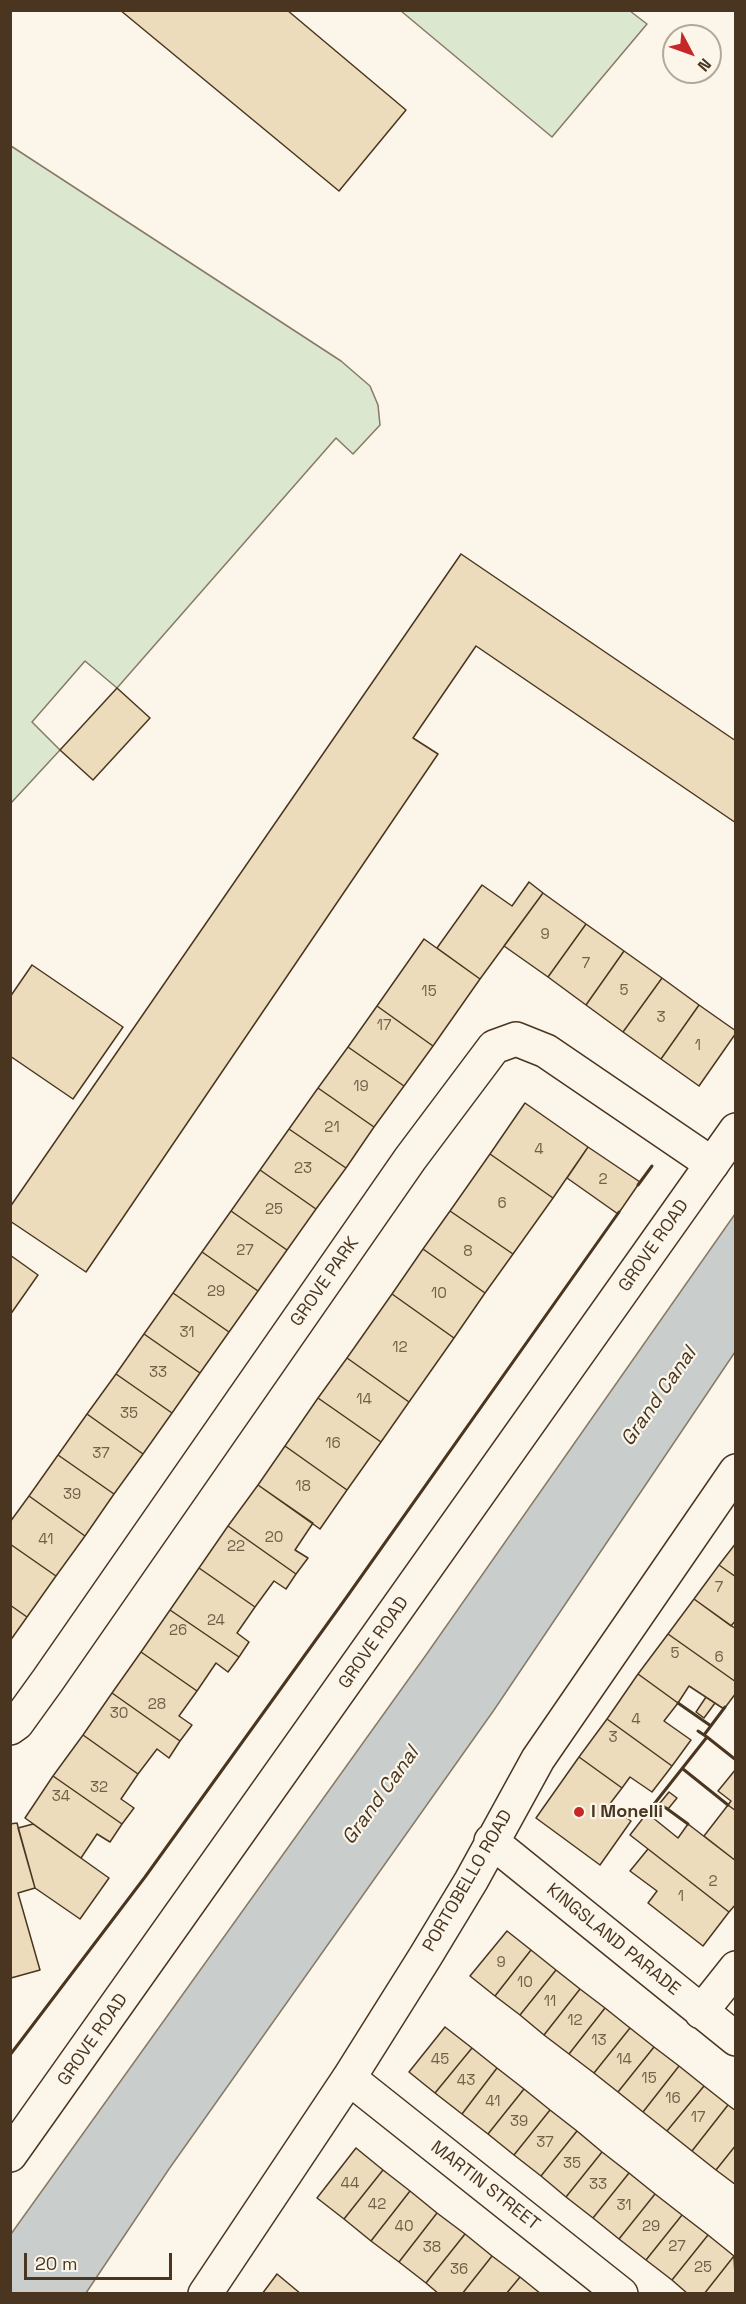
<!DOCTYPE html>
<style>
body{margin:0}
#map{position:relative;width:746px;height:2304px;overflow:hidden;background:#fbf6e9;font-family:"Space Grotesk",sans-serif}
canvas{display:block}
.frame{position:absolute;inset:0;border:12px solid #4a3520;pointer-events:none}
.north{position:absolute;left:662px;top:24px;width:60px;height:60px;box-sizing:border-box;background:#fbf6e9;border:2px solid #b4a999;border-radius:50%;rotate:131deg;font-size:16px;font-weight:700;line-height:24px;text-align:center;color:#4a3520}
.north::after{content:'';display:block;margin:auto;width:21px;height:27px;background:#c62828;clip-path:polygon(50% 0,100% 100%,50% 72%,0 100%)}
.scale{position:absolute;left:24px;top:2253px;width:148px;height:27px;box-sizing:border-box;border:3px solid #4a3520;border-top:0;padding-left:8px;font-size:18px;line-height:21px;white-space:nowrap;color:#4a3520;-webkit-text-stroke:4px #fbf6e9;paint-order:stroke}
</style>
<div id="map">
<canvas width="746" height="2304"></canvas>
<div class="frame"></div>
<div class="north">N</div>
<div class="scale">20 m</div>
</div>
<script>
const context = document.querySelector('canvas').getContext('2d');
context.lineJoin = 'round';
function paint(path, color) { context.fillStyle = color; context.fill(path, 'evenodd'); }
const toPath = rows => new Path2D(rows.map(r => 'M' + r).join(''));
function trace(path, color, width, dash) { context.strokeStyle = color; context.lineWidth = width; context.lineCap = dash ? 'butt' : 'round'; context.setLineDash(dash || []); context.stroke(path); }
function label(font, color, halo, rows, align = 'center') {
  context.font = font + ' "Space Grotesk",sans-serif'; context.lineWidth = 4.5; context.setLineDash([]); context.textBaseline = 'middle'; context.strokeStyle = halo; context.fillStyle = color; for (const [text, x, y, turn = 0] of rows) {
    context.save(); context.translate(x, y); context.rotate((+turn || 0) * Math.PI / 180); context.textAlign = isNaN(turn) ? turn : align; if (halo) context.strokeText(text, 0, 0); context.fillText(text, 0, 0); context.restore();
  }
}
const green = toPath([
 [401,11,630,11,647,24,552,137,401,11],
 [11,146,341,361,370,386,378,405,380,425,353,454,336,438,117,688,85,661,32,722,60,750,11,803,11,146]
]);
paint(green, '#dce7d0');
trace(green, '#887966', 1.5);
const water = toPath([
 [735,1214,735,1352,494,1710,169,2169,86,2293,11,2293,11,2234,426,1655,735,1214]
]);
paint(water, '#c9cecd');
trace(water, '#887966', 1.5);
const building = toPath([
 [120,10,287,10,406,110,339,191,120,10],
 [461,554,736,741,736,823,476,646,413,738,438,754,86,1272,10,1221,10,1207,461,554],
 [117,688,150,718,93,780,60,750,117,688],
 [529,882,543,893,480,979,437,948,482,885,512,906,529,882],
 [543,893,586,924,548,977,504,946,543,893],
 [586,924,624,951,586,1005,548,977,586,924],
 [424,939,480,979,433,1046,377,1006,424,939],
 [624,951,662,978,623,1032,586,1005,624,951],
 [32,965,123,1027,73,1099,10,1056,10,997,32,965],
 [662,978,699,1005,661,1059,623,1032,662,978],
 [699,1005,736,1031,736,1033,699,1086,661,1059,699,1005],
 [377,1006,433,1046,404,1086,348,1047,377,1006],
 [348,1047,404,1086,374,1127,318,1088,348,1047],
 [318,1088,374,1127,346,1168,289,1129,318,1088],
 [525,1103,588,1147,553,1198,490,1154,525,1103],
 [289,1129,346,1168,316,1209,260,1170,289,1129],
 [588,1147,640,1182,618,1214,567,1178,588,1147],
 [490,1154,553,1198,513,1254,450,1211,490,1154],
 [260,1170,316,1209,287,1250,231,1211,260,1170],
 [231,1211,287,1250,258,1291,202,1252,231,1211],
 [450,1211,513,1254,485,1293,423,1249,450,1211],
 [423,1249,485,1293,454,1338,392,1294,423,1249],
 [202,1252,258,1291,229,1332,173,1293,202,1252],
 [10,1255,38,1275,10,1315,10,1255],
 [173,1293,229,1332,200,1373,144,1334,173,1293],
 [392,1294,454,1338,409,1402,347,1358,392,1294],
 [144,1334,200,1373,172,1413,116,1374,144,1334],
 [347,1358,409,1402,381,1442,318,1398,347,1358],
 [116,1374,172,1413,143,1454,87,1414,116,1374],
 [318,1398,381,1442,347,1490,285,1446,318,1398],
 [87,1414,143,1454,114,1494,58,1455,87,1414],
 [285,1446,347,1490,320,1529,258,1485,285,1446],
 [58,1455,114,1494,85,1536,29,1496,58,1455],
 [258,1485,313,1523,295,1550,308,1558,296,1574,228,1526,258,1485],
 [29,1496,85,1536,56,1576,10,1544,10,1522,29,1496],
 [228,1526,296,1574,286,1589,274,1581,255,1607,199,1568,228,1526],
 [736,1543,736,1577,719,1565,736,1543],
 [10,1544,56,1576,27,1617,10,1605,10,1544],
 [719,1565,736,1577,736,1620,731,1626,694,1599,719,1565],
 [199,1568,255,1607,237,1633,249,1642,239,1657,170,1610,199,1568],
 [694,1599,736,1629,736,1682,668,1634,694,1599],
 [10,1605,27,1617,10,1641,10,1605],
 [170,1610,239,1657,228,1672,216,1663,197,1691,141,1652,170,1610],
 [668,1634,736,1682,736,1693,724,1709,689,1686,678,1703,638,1674,668,1634],
 [141,1652,197,1691,179,1716,192,1725,180,1741,112,1693,141,1652],
 [638,1674,678,1703,664,1721,691,1740,672,1766,607,1719,638,1674],
 [112,1693,180,1741,169,1758,157,1749,138,1774,83,1735,112,1693],
 [706,1697,715,1703,704,1718,696,1712,706,1697],
 [607,1719,672,1766,652,1792,630,1777,622,1788,579,1757,607,1719],
 [83,1735,138,1774,121,1799,134,1808,122,1824,53,1776,83,1735],
 [579,1757,622,1788,609,1805,631,1821,600,1865,536,1818,579,1757],
 [736,1769,736,1811,728,1805,731,1801,718,1791,736,1769],
 [53,1776,122,1824,110,1842,97,1834,81,1858,25,1818,53,1776],
 [669,1792,677,1798,668,1809,660,1803,669,1792],
 [728,1805,736,1811,736,1861,704,1836,728,1805],
 [647,1813,678,1838,688,1824,736,1861,736,1904,729,1912,630,1835,647,1813],
 [17,1823,35,1888,18,1893,40,1970,11,1978,10,1824,17,1823],
 [33,1824,109,1878,80,1919,35,1888,18,1828,33,1824],
 [648,1849,729,1912,703,1946,648,1903,657,1891,630,1871,648,1849],
 [507,1931,531,1950,495,1996,470,1976,507,1931],
 [531,1950,556,1970,520,2015,495,1996,531,1950],
 [556,1970,580,1989,544,2035,520,2015,556,1970],
 [580,1989,605,2008,569,2054,544,2035,580,1989],
 [605,2008,630,2028,594,2073,569,2054,605,2008],
 [445,2027,472,2048,435,2093,409,2072,445,2027],
 [630,2028,654,2047,618,2092,594,2073,630,2028],
 [654,2047,679,2066,643,2112,618,2092,654,2047],
 [472,2048,497,2068,462,2114,435,2093,472,2048],
 [679,2066,704,2086,667,2131,643,2112,679,2066],
 [497,2068,524,2089,488,2134,462,2114,497,2068],
 [704,2086,728,2105,692,2151,667,2131,704,2086],
 [524,2089,550,2110,514,2155,488,2134,524,2089],
 [728,2105,736,2111,736,2145,716,2170,692,2151,728,2105],
 [550,2110,577,2131,541,2176,514,2155,550,2110],
 [577,2131,602,2152,566,2197,541,2176,577,2131],
 [736,2145,736,2185,716,2170,736,2145],
 [356,2148,383,2170,344,2219,317,2198,356,2148],
 [602,2152,629,2173,593,2218,566,2197,602,2152],
 [383,2170,410,2191,371,2241,344,2219,383,2170],
 [629,2173,655,2194,619,2239,593,2218,629,2173],
 [410,2191,437,2213,399,2262,371,2241,410,2191],
 [655,2194,682,2215,646,2260,619,2239,655,2194],
 [437,2213,465,2234,426,2283,399,2262,437,2213],
 [682,2215,708,2235,672,2280,646,2260,682,2215],
 [465,2234,492,2256,462,2294,439,2294,426,2283,465,2234],
 [708,2235,734,2256,704,2294,688,2294,672,2280,708,2235],
 [492,2256,520,2277,506,2294,462,2294,492,2256],
 [734,2256,736,2294,704,2294,734,2256],
 [277,2274,301,2294,262,2294,277,2274],
 [520,2277,541,2294,506,2294,520,2277]
]);
paint(building, '#ecdcbc');
trace(building, '#4a3520', 1.5);
const minor = toPath([
 [10,1728,17,1723,48,1680,410,1159,494,1047,516,1039,546,1051,712,1164],
 [491,1841,736,2039],
 [701,2012,736,1968],
 [349,2078,621,2294],
 [205,2294,349,2078,425,1957,471,1881,538,1759,736,1471]
]);
const secondary = toPath([
 [10,2155,736,1130]
]);
trace(minor, '#4a3520', 36);
trace(secondary, '#4a3520', 36);
trace(minor, '#fbf6e9', 33);
trace(secondary, '#fbf6e9', 33);
trace(toPath([
 [638,1185,652,1166],
 [678,1703,711,1726],
 [704,1735,725,1707],
 [707,1737,736,1760],
 [683,1769,728,1805],
 [666,1808,688,1824],
 [647,1813,707,1737,698,1731],
 [10,2055,145,1877,346,1598,619,1212]
]), '#4a3520', 3);
for (const [x, y, r, color] of [
 [579,1812,6,"#c62828"]
]) { const dot = new Path2D(); dot.arc(x, y, r, 0, 2 * Math.PI); context.fillStyle = color; context.fill(dot); trace(dot, '#fbf6e9', 2); }
label('15px', '#725f47', null, [
 ["9",545,935],
 ["7",586,964],
 ["5",624,991],
 ["15",429,992],
 ["3",661,1018],
 ["17",384,1026],
 ["1",698,1046],
 ["19",361,1087],
 ["21",332,1128],
 ["4",539,1150],
 ["23",303,1169],
 ["2",603,1180],
 ["6",502,1204],
 ["25",274,1210],
 ["27",245,1251],
 ["8",468,1252],
 ["29",216,1292],
 ["10",439,1294],
 ["31",187,1333],
 ["12",400,1348],
 ["33",158,1373],
 ["14",364,1400],
 ["35",129,1414],
 ["16",333,1444],
 ["37",101,1454],
 ["18",303,1487],
 ["39",72,1495],
 ["20",274,1538],
 ["41",46,1540],
 ["22",236,1547],
 ["7",719,1588],
 ["24",216,1621],
 ["26",178,1631],
 ["5",675,1654],
 ["6",719,1658],
 ["28",157,1705],
 ["30",119,1714],
 ["4",636,1720],
 ["3",613,1738],
 ["32",99,1788],
 ["34",61,1797],
 ["2",713,1882],
 ["1",681,1897],
 ["9",501,1963],
 ["10",525,1983],
 ["11",550,2002],
 ["12",575,2021],
 ["13",599,2041],
 ["45",440,2060],
 ["14",624,2060],
 ["15",649,2079],
 ["43",466,2081],
 ["16",673,2099],
 ["41",493,2102],
 ["17",698,2118],
 ["39",519,2122],
 ["37",545,2143],
 ["35",572,2164],
 ["44",350,2184],
 ["33",598,2185],
 ["42",377,2205],
 ["31",624,2206],
 ["40",404,2227],
 ["29",651,2227],
 ["27",677,2247],
 ["38",432,2248],
 ["25",703,2268],
 ["36",459,2270]
]);
label('18px', '#4a3520', '#fbf6e9', [
 ["GROVE ROAD",654,1246,-55],
 ["GROVE PARK",325,1282,-55],
 ["GROVE ROAD",374,1643,-55],
 ["PORTOBELLO ROAD",468,1881,-60],
 ["KINGSLAND PARADE",613,1940,39],
 ["GROVE ROAD",93,2040,-55],
 ["MARTIN STREET",485,2186,38]
]);
label('bold 18px', '#4a3520', '#fbf6e9', [
 ["I Monelli",591,1812]
], 'left');
label('italic 20px', '#4a3520', '#fbf6e9', [
 ["Grand Canal",659,1397,-55],
 ["Grand Canal",381,1796,-54]
]);
</script>
